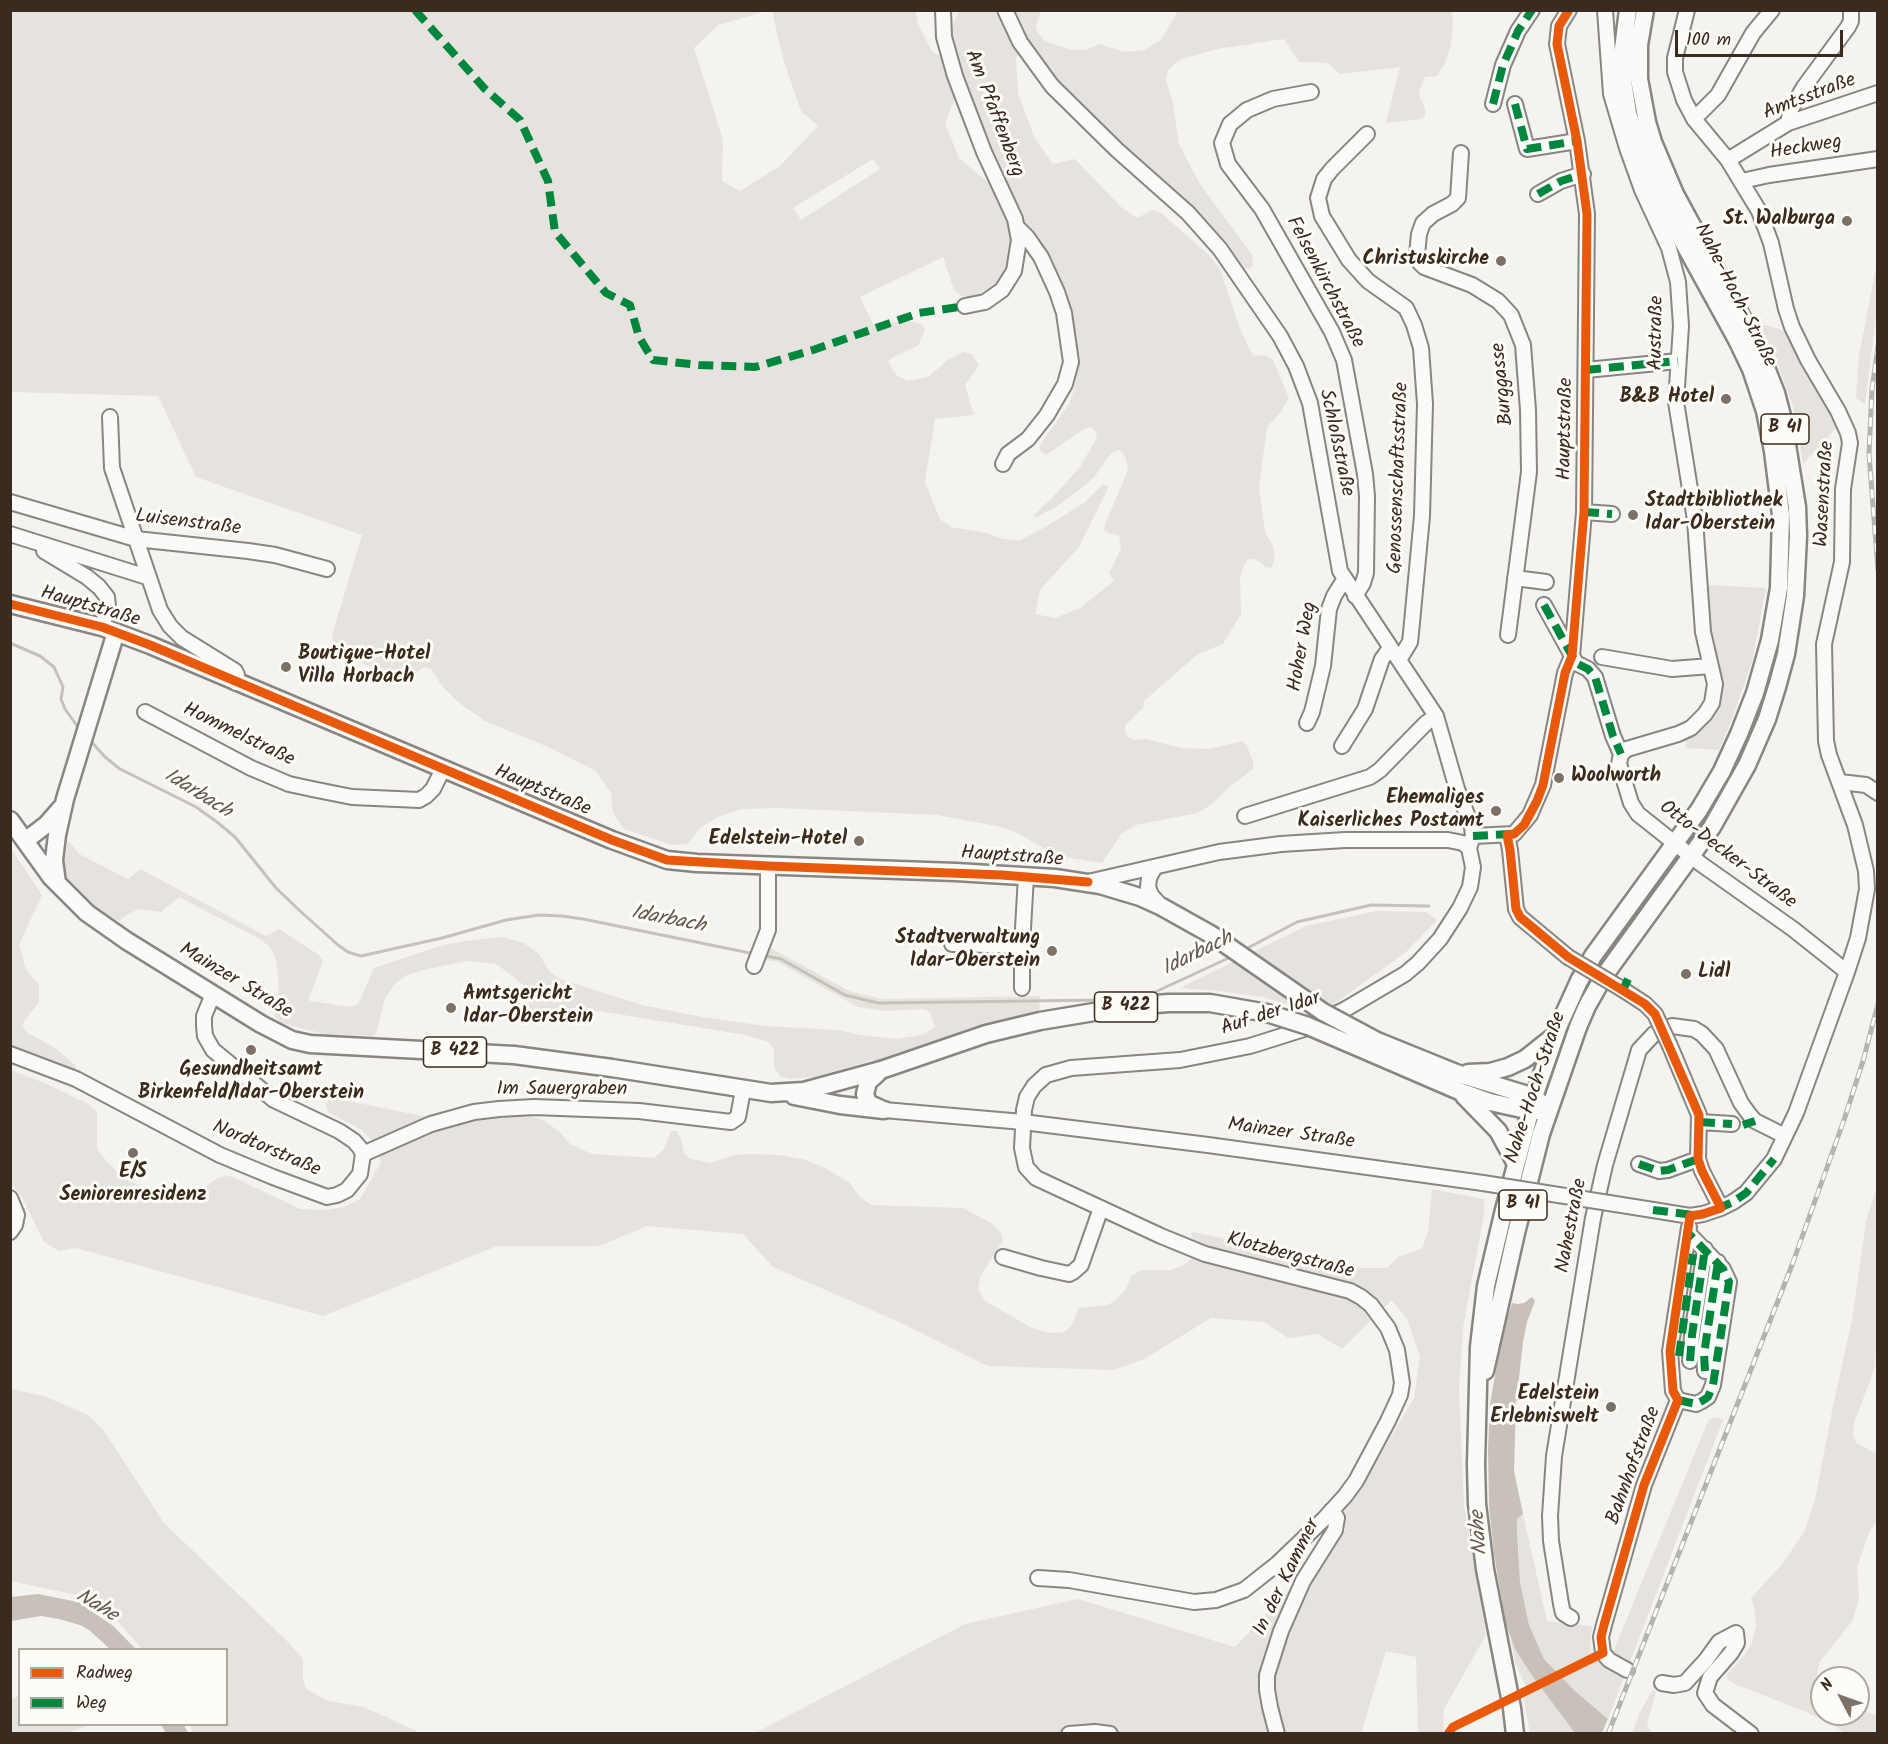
<!DOCTYPE html>
<meta charset="utf-8">
<style>
body{margin:0}
#map{position:relative;width:1888px;height:1744px;overflow:hidden;background:#f4f3ef;font-family:Kalam,sans-serif}
canvas{display:block}
.frame{position:absolute;inset:0;border:12px solid #3b2a1e;pointer-events:none}
.legend{position:absolute;left:18px;top:1648px;width:210px;height:78px;box-sizing:border-box;background:#fdfcf7;border:2px solid #afa8a0;margin:0;padding:8px 10px;list-style:none;font-size:18px;color:#3b2a1e}
.legend li{display:flex;align-items:center;gap:12px;height:30px}
.legend b{width:30px;border:2px solid #afa8a0}
.north{position:absolute;left:1810px;top:1666px;width:60px;height:60px;box-sizing:border-box;background:#fdfcf7;border:2px solid #afa8a0;border-radius:50%;rotate:311deg;font-size:16px;font-weight:700;line-height:24px;text-align:center;color:#3b2a1e}
.north::after{content:'';display:block;margin:auto;width:21px;height:27px;background:#7c7067;clip-path:polygon(50% 0,100% 100%,50% 72%,0 100%)}
.scale{position:absolute;left:1675px;top:30px;width:168px;height:27px;box-sizing:border-box;border:3px solid #3b2a1e;border-top:0;padding-left:8px;font-size:18px;line-height:21px;white-space:nowrap;color:#3b2a1e;-webkit-text-stroke:4px #fdfcf7;paint-order:stroke}
</style>
<div id="map">
<canvas width="1888" height="1744"></canvas>
<div class="frame"></div>
<ul class="legend">
<li><b style="height:8px;background:#e8590c"></b>Radweg</li>
<li><b style="height:8px;background:#00873e"></b>Weg</li>
</ul>
<div class="north">N</div>
<div class="scale">100 m</div>
</div>
<script>
const context = document.querySelector('canvas').getContext('2d');
context.lineJoin = 'round';
function paint(path, color) { context.fillStyle = color; context.fill(path, 'evenodd'); }
const toPath = rows => new Path2D(rows.map(r => 'M' + r).join(''));
function trace(path, color, width, dash) { context.strokeStyle = color; context.lineWidth = width; context.lineCap = dash ? 'butt' : 'round'; context.setLineDash(dash || []); context.stroke(path); }
function label(font, color, halo, rows, align = 'center') {
  context.font = font + ' Kalam,sans-serif'; context.lineWidth = 6; context.setLineDash([]); context.textBaseline = 'middle'; context.strokeStyle = halo; context.fillStyle = color; for (const [text, x, y, turn = 0] of rows) {
    context.save(); context.translate(x, y); context.rotate((+turn || 0) * Math.PI / 180); context.textAlign = isNaN(turn) ? turn : align; if (halo) context.strokeText(text, 0, 0); context.fillText(text, 0, 0); context.restore();
  }
}
paint(toPath([
 [1452,10,1453,23,1451,45,1445,63,1437,76,1425,77,1419,91,1420,98,1425,108,1425,116,1420,119,1386,123,1400,67,1340,74,1328,63,1299,62,1284,39,1217,49,1179,60,1168,70,1166,80,1173,103,1179,144,1200,184,1252,255,1253,265,1250,269,1243,268,1229,246,1206,220,1118,142,1061,87,1035,57,1013,11,1041,11,1036,26,1038,33,1045,41,1071,50,1086,50,1100,44,1124,52,1144,50,1161,40,1178,11],
 [11,11,767,11,718,25,694,48,723,140,722,181,740,191,780,166,818,126,801,111,784,62,772,11,916,11,917,22,933,53,942,56,955,98,945,123,959,158,993,187,1010,221,1012,234,1006,272,997,285,995,284,973,298,961,296,954,290,943,257,860,297,873,324,908,321,921,324,925,329,918,346,895,356,888,361,897,376,908,381,928,377,949,359,964,352,972,354,979,365,965,385,974,415,935,419,925,482,940,519,951,527,986,533,1003,539,1019,541,1047,526,1085,502,1103,484,1109,486,1079,547,1040,590,1035,614,1055,618,1080,608,1114,581,1109,573,1121,549,1119,535,1110,534,1104,530,1105,524,1128,470,1126,459,1122,452,1118,450,1111,453,1095,476,1084,486,1056,507,1037,517,1034,517,1034,515,1052,498,1080,467,1097,438,1095,431,1091,427,1084,429,1046,455,1039,449,1040,445,1069,404,1074,390,1078,368,1077,347,1065,293,1056,271,1031,229,1023,225,997,171,953,49,951,30,959,11,994,11,1020,54,1016,57,1018,93,1035,139,1053,164,1075,159,1121,207,1137,218,1153,210,1161,213,1209,255,1220,269,1239,326,1249,349,1254,356,1265,355,1273,360,1289,398,1280,413,1267,427,1259,487,1265,532,1273,546,1275,559,1271,568,1265,567,1263,564,1254,559,1248,559,1244,565,1240,578,1241,614,1223,644,1198,654,1144,701,1143,708,1125,725,1125,732,1129,738,1134,740,1146,739,1181,748,1209,749,1243,741,1246,744,1253,761,1253,769,1228,788,1212,804,1198,813,1136,825,1121,834,1102,863,1058,856,1015,832,1001,827,938,815,779,808,742,809,720,816,700,828,688,844,672,845,624,829,613,813,611,793,596,771,548,747,485,721,458,702,442,686,431,669,424,667,407,679,399,679,340,653,333,642,332,635,362,535,196,477,158,396,11,392],
 [873,159,880,169,801,220,793,208],
 [1877,262,1877,308,1865,404,1856,398,1859,356],
 [1750,321,1783,330,1839,425,1803,464,1793,406,1778,365],
 [1709,585,1766,588,1752,662,1732,719,1719,750,1686,748,1685,738,1709,719,1722,689,1713,651,1708,591],
 [68,840,79,854,128,879,140,869,266,936,279,929,319,955,323,961,309,998,310,1001,350,1007,358,1004,374,968,440,946,465,941,502,937,524,943,539,954,549,971,560,979,642,1005,702,1017,765,1026,838,1030,861,1035,898,1039,925,1034,935,1027,930,1012,924,1009,885,1011,858,1007,778,962,764,960,769,947,849,991,882,999,1040,996,1039,1014,879,1063,873,1060,817,1076,791,1079,780,1076,774,1067,774,1050,769,1042,746,1035,599,1011,569,1015,541,1015,530,1010,526,987,511,975,496,964,469,961,427,969,407,975,394,985,385,998,376,1034,373,1036,324,1034,281,1023,276,1018,274,1013,277,1005,279,985,276,960,270,947,260,939,179,897,161,912,138,909,122,918,120,921,105,916,65,880,65,860],
 [10,847,42,895,19,945,26,970,39,985,39,1002,23,1023,23,1027,28,1033,55,1048,75,1065,76,1069,74,1071,11,1045],
 [1377,911,1426,912,1437,920,1406,952,1330,1007,1303,1010,1263,997,1219,991,1180,988,1306,926],
 [11,1070,47,1084,88,1104,97,1112,97,1149,109,1164,118,1173,143,1188,178,1200,198,1195,210,1183,220,1177,231,1176,300,1209,325,1210,344,1207,360,1199,381,1162,374,1143,362,1130,328,1112,326,1105,328,1100,334,1098,432,1118,523,1113,543,1120,560,1132,570,1144,592,1154,654,1158,664,1149,671,1131,677,1131,682,1142,684,1153,691,1159,711,1163,734,1155,749,1154,778,1155,803,1159,825,1168,850,1183,859,1196,871,1205,963,1208,991,1223,1001,1233,1003,1240,980,1277,978,1289,985,1301,1034,1329,1053,1333,1064,1332,1071,1326,1079,1308,1108,1305,1116,1300,1126,1289,1131,1276,1142,1270,1171,1270,1184,1265,1192,1258,1195,1243,1191,1234,1193,1232,1362,1268,1387,1268,1398,1257,1422,1249,1428,1231,1432,1189,1484,1199,1484,1215,1463,1328,1459,1391,1464,1505,1486,1635,1444,1709,1443,1733,1418,1733,1416,1657,1386,1651,1361,1733,755,1733,965,1624,1078,1599,1235,1647,1346,1530,1344,1509,1363,1484,1414,1398,1420,1357,1407,1319,1392,1300,1342,1349,1318,1334,1288,1338,1264,1322,1211,1318,1144,1359,1114,1370,988,1366,899,1322,773,1267,743,1234,647,1226,599,1246,497,1246,323,1316,76,1248,59,1251,44,1242,22,1197,11,1184],
 [1877,1186,1877,1340,1874,1370,1854,1423,1853,1435,1856,1443,1877,1454,1877,1520,1869,1533,1857,1567,1859,1598,1853,1620,1819,1663,1816,1682,1822,1687,1822,1714,1858,1714,1858,1705,1865,1711,1877,1716,1877,1733,1844,1733,1835,1726,1804,1711,1737,1685,1728,1680,1726,1676,1745,1654,1752,1642,1756,1626,1755,1611,1751,1598,1783,1563,1804,1532,1815,1500,1833,1406,1852,1320,1866,1221],
 [11,1389,44,1396,88,1415,104,1431,164,1523,286,1640,303,1659,303,1679,306,1689,328,1701,364,1707,421,1733,193,1733,190,1725,226,1724,226,1650,142,1649,119,1623,85,1597,11,1581],
 [1718,1417,1723,1420,1608,1719,1575,1691,1544,1659,1529,1625,1520,1582,1517,1519,1523,1514,1547,1621,1592,1626,1590,1652,1613,1652,1709,1419],
 [1510,1638,1537,1682,1526,1687,1516,1665],
 [1540,1687,1559,1711,1575,1733,1530,1733,1523,1695],
 [1653,1689,1656,1692,1647,1724,1651,1733,1632,1733,1640,1712],
 [19,1696,20,1724,87,1725,87,1726,66,1733,11,1733,11,1699]
]), '#e6e3de');
paint(toPath([
 [1532,1297,1535,1301,1527,1322,1523,1342,1516,1404,1514,1471,1523,1514,1517,1519,1517,1531,1520,1582,1529,1625,1544,1659,1575,1691,1608,1719,1618,1733,1575,1733,1533,1677,1515,1649,1506,1625,1494,1554,1489,1506,1488,1449,1490,1404,1503,1331,1512,1303,1518,1304,1524,1303],
 [38,1594,78,1602,112,1625,136,1649,110,1649,89,1630,80,1625,59,1619,41,1616,11,1621,11,1597],
 [161,1725,184,1725,188,1733,166,1733]
]), '#c7c1ba');
paint(toPath([
 [1559,1670,1564,1675,1538,1688,1534,1683],
 [1609,1716,1621,1732,1621,1734,1602,1733]
]), '#f4f3ef');
trace(toPath([
 [10,643,40,656,54,667,63,687,61,699,65,709,80,730],
 [89,739,105,757,120,769,196,807,217,822,235,837,276,888,299,910,338,945,348,952,361,956,442,938,506,920,539,915,562,916,583,919,755,954],
 [1244,950,1297,922,1371,905,1429,906],
 [762,955,781,959,845,995,878,1003,1102,1000,1153,993,1233,956]
]), '#c7c1ba', 3);
const minor = toPath([
 [943,10,944,37,955,76,984,152,1015,219,1019,240,1014,271,1002,290,985,302,965,306],
 [1005,10,1020,42,1052,86,1117,150,1188,213,1220,249,1280,336,1296,366,1310,403,1340,571,1436,716,1457,789,1472,827,1473,836,1469,848],
 [1605,10,1611,94,1627,148,1642,190,1669,248,1678,282,1681,326,1676,402,1695,520,1703,632,1715,684,1712,703,1705,714,1691,728,1678,734,1627,749,1621,754],
 [1311,92,1273,99,1247,110,1230,124,1222,143,1228,164,1262,209,1332,332,1344,360,1365,474,1367,496,1366,573,1363,583,1355,596],
 [1493,104,1503,65,1518,31,1532,10],
 [1515,104,1527,149,1577,141],
 [1694,119,1718,95,1753,33,1772,10],
 [1788,123,1791,109,1804,87,1848,27,1851,21,1851,10],
 [1367,134,1332,169,1324,179,1318,198,1322,216,1349,260,1368,281,1406,308,1414,325,1421,348,1425,404,1422,516,1411,633,1410,642,1399,660],
 [1461,153,1458,198,1452,204,1433,214,1423,223,1419,234,1417,255,1420,263,1424,267,1472,285,1498,301,1511,315,1523,345,1528,410,1529,472,1508,635],
 [1728,160,1788,123,1878,93],
 [1742,181,1769,175,1878,159],
 [1538,194,1561,181,1583,174],
 [1586,370,1678,361],
 [110,417,112,468,160,610,170,626,182,638,235,671,237,675,236,683],
 [1003,464,1008,454,1028,439,1047,415,1065,384,1071,362,1064,313,1057,292,1041,257,1027,237,1018,228],
 [10,502,136,539,248,551,275,555,327,569],
 [1584,512,1612,514],
 [10,534,147,577],
 [44,551,87,577,99,587,107,597,108,606,102,627],
 [1515,578,1546,582],
 [1544,605,1576,663,1588,669,1595,677,1613,736,1621,754,1619,764,1631,803,1638,814,1701,864,1793,929,1847,972],
 [1602,657,1672,669,1711,666],
 [145,712,251,768,289,784,312,789,352,797,419,800,426,796,433,789,443,769],
 [1307,723,1312,712,1323,666,1329,609,1334,596,1344,580],
 [1342,746,1365,709,1382,659,1390,648],
 [1840,782,1866,785,1878,793],
 [1245,816,1370,777,1380,770,1426,723,1436,716],
 [1507,835,1510,850,1516,909,1520,917,1568,957],
 [1473,836,1514,834,1530,815,1543,785,1565,673,1572,656,1584,512,1587,214,1577,141,1557,44,1559,26,1569,10],
 [1155,867,1149,878,1148,887,1151,895,1161,906],
 [1088,882,1219,852,1281,844,1345,840,1448,840,1463,843,1469,848],
 [952,944,1022,946],
 [754,966,768,930,768,866],
 [1022,988,1022,946,1026,876],
 [1622,989,1645,1004],
 [1670,1046,1699,1115,1698,1159,1702,1171,1721,1208],
 [10,1054,76,1079,220,1155,273,1177,327,1197,337,1195,347,1190,360,1174,363,1154,360,1148,354,1141,339,1131,274,1100,213,1050,205,1036,204,1026,204,1016,213,994],
 [884,1110,1023,1122,1208,1145,1483,1183],
 [1700,1122,1732,1124],
 [363,1154,431,1124,474,1112,499,1109,534,1107,639,1111,731,1122,738,1117,743,1090],
 [1639,1164,1659,1171,1668,1170,1698,1159],
 [10,1198,17,1215,15,1225,10,1232],
 [1653,1210,1690,1216,1703,1214,1721,1208,1733,1202,1746,1193,1774,1159,1796,1113,1847,972,1858,938,1867,889,1866,871,1855,825,1829,755,1826,741,1824,644,1842,562,1843,489,1850,443,1848,433,1838,411,1808,360,1792,327,1786,309,1771,243,1759,211,1728,160,1694,119,1684,100,1675,72,1675,58,1687,10],
 [1003,1257,1041,1268,1069,1274,1073,1272,1081,1265,1101,1208],
 [1690,1361,1692,1335,1705,1249],
 [1705,1371,1704,1354,1718,1262],
 [1678,1400,1696,1404,1702,1401,1708,1397,1713,1385,1729,1282,1723,1269,1688,1233],
 [1678,1400,1673,1391,1670,1351,1689,1227],
 [1038,1578,1069,1580,1194,1602,1216,1600,1244,1590,1277,1564,1324,1519,1345,1496,1356,1481,1388,1421,1400,1395,1402,1383,1397,1350,1388,1328,1371,1305,1361,1297,1350,1291,1205,1254,1161,1236,1036,1178,1026,1167,1022,1148,1024,1110,1027,1097,1034,1086,1046,1075,1071,1068,1180,1060,1250,1046,1304,1029,1344,1010,1405,974,1418,963,1440,939,1460,908,1470,887,1473,867,1469,848],
 [1571,1618,1563,1613,1561,1604,1551,1541,1550,1516,1554,1456,1593,1218,1605,1165,1639,1050,1654,1034,1672,1026,1694,1029,1702,1034,1716,1049,1741,1103,1749,1114,1755,1121,1785,1136],
 [1627,1670,1609,1660,1603,1653,1601,1637,1604,1625,1644,1485,1678,1400],
 [1662,1683,1674,1685,1685,1683,1706,1660,1719,1642,1736,1633,1737,1643,1731,1653,1710,1677,1705,1693,1713,1705,1751,1734],
 [1069,1734,1095,1732,1110,1734],
 [1277,1734,1270,1707,1267,1690,1267,1675,1281,1631,1303,1581,1335,1530,1337,1518,1332,1510]
]);
const major = toPath([
 [10,604,102,627,150,645,612,840,667,860,697,863,956,872,1055,878,1100,885,1140,897,1162,907],
 [10,820,51,877,87,913,127,941,261,1024,292,1040,310,1044,514,1055,612,1068,771,1093,804,1091,881,1070],
 [25,841,47,824,61,808],
 [57,883,54,860,57,835,65,799,116,632],
 [1377,1041,1456,1073,1534,1097,1541,1103],
 [1371,1053,1459,1091,1490,1102,1531,1111,1541,1111],
 [880,1071,868,1082,865,1094,868,1103,881,1109],
 [1468,1073,1490,1072,1508,1067,1525,1059,1554,1036],
 [794,1096,840,1105,884,1110],
 [1464,1096,1498,1131,1516,1164],
 [1485,1371,1516,1233,1541,1134,1578,1027,1587,1006,1604,976,1712,827,1747,765,1767,719,1777,687,1786,654,1795,596,1798,536,1797,507,1783,420,1776,393,1757,345,1675,194,1653,142,1647,122,1639,79,1639,45,1645,10],
 [1515,1734,1512,1708,1485,1569,1477,1504,1476,1464,1479,1347,1486,1286,1504,1210,1534,1097,1559,1025,1579,981,1593,956,1699,810,1722,771,1739,734,1755,693,1770,640,1779,588,1781,515,1773,451,1765,411,1751,369,1737,340,1671,220,1638,146,1628,113,1623,81,1623,49,1628,10]
]);
trace(minor, '#898681', 18);
trace(major, '#898681', 21);
trace(minor, '#fafaf8', 14);
trace(major, '#fafaf8', 16);
const rail = toPath([
 [1878,346,1872,389,1869,454,1878,570],
 [1608,1734,1792,1265,1844,1120,1863,1061,1878,1004]
]);
trace(rail, '#b5b3b0', 5);
trace(rail, '#fdfcf7', 3, [9]);
const minorBridge = toPath([
 [1568,957,1622,989],
 [1645,1004,1655,1014,1670,1046],
 [1483,1183,1653,1210]
]);
const majorBridge = toPath([
 [1162,907,1212,935,1323,1012,1377,1041],
 [881,1070,986,1034,1040,1021,1124,1007,1168,1003,1210,1003,1267,1013,1308,1026,1371,1053]
]);
trace(minorBridge, '#898681', 18, []);
trace(majorBridge, '#898681', 21, []);
trace(minorBridge, '#fafaf8', 14);
trace(majorBridge, '#fafaf8', 16);
trace(toPath([
 [415,10,484,88,520,120,548,181,555,232,606,293,630,305,639,337,653,360,699,365,755,367,813,350,919,313,965,306],
 [1493,104,1503,65,1518,31,1532,10],
 [1515,104,1527,149,1577,141],
 [1538,194,1561,181,1583,174],
 [1586,370,1678,361],
 [1584,512,1612,514],
 [1544,605,1576,663,1588,669,1595,677,1613,736,1621,754],
 [1473,836,1510,834],
 [1623,990,1628,979],
 [1700,1122,1732,1124],
 [1743,1125,1755,1121],
 [1639,1164,1659,1171,1668,1170,1698,1159],
 [1717,1209,1733,1202,1746,1193,1774,1159],
 [1653,1210,1694,1215],
 [1679,1356,1693,1254],
 [1690,1361,1692,1335,1705,1249],
 [1705,1371,1704,1354,1718,1262],
 [1678,1400,1696,1404,1702,1401,1708,1397,1713,1385,1729,1282,1723,1269,1688,1233]
]), '#00873e', 8, [15, 8]);
trace(toPath([
 [10,604,102,627,150,645,612,840,667,860,768,866,1002,875,1088,882],
 [1448,1734,1453,1727,1603,1653,1601,1637,1604,1625,1644,1485,1678,1400,1673,1391,1670,1351,1690,1216,1703,1214,1721,1208,1702,1171,1698,1159,1699,1115,1655,1014,1645,1004,1568,957,1520,917,1516,909,1510,850,1507,835,1514,834,1524,825,1537,801,1543,785,1565,673,1572,656,1584,512,1587,214,1577,141,1557,44,1559,26,1569,10]
]), '#e8590c', 9);
for (const [x, y, r, color] of [
 [1847,221,6,"#7c7067"],
 [1501,261,6,"#7c7067"],
 [1726,399,6,"#7c7067"],
 [1633,515,6,"#7c7067"],
 [286,667,6,"#7c7067"],
 [1559,778,6,"#7c7067"],
 [1496,811,6,"#7c7067"],
 [859,841,6,"#7c7067"],
 [1052,951,6,"#7c7067"],
 [1686,974,6,"#7c7067"],
 [451,1008,6,"#7c7067"],
 [251,1050,6,"#7c7067"],
 [133,1153,6,"#7c7067"],
 [1611,1407,6,"#7c7067"]
]) { const dot = new Path2D(); dot.arc(x, y, r, 0, 2 * Math.PI); context.fillStyle = color; context.fill(dot); trace(dot, '#fdfcf7', 2); }
for (const [x, y, w] of [
 [1785,429,48],
 [1126,1007,63],
 [455,1052,63],
 [1523,1205,48]
]) { const box = new Path2D(); box.roundRect(x - w / 2, y - 15, w, 30, 4.5); context.fillStyle = '#fdfcf7'; context.fill(box); trace(box, '#3b2a1e', 1.5); }
label('bold 18px', '#3b2a1e', null, [
 ["B 41",1785,429],
 ["B 422",1126,1007],
 ["B 422",455,1052],
 ["B 41",1523,1205]
]);
label('20px', '#3b2a1e', '#fdfcf7', [
 ["Amtsstraße",1810,98,-21],
 ["Am Pfaffenberg",993,114,69],
 ["Heckweg",1806,149,-9],
 ["Felsenkirchstraße",1324,283,62],
 ["Nahe-Hoch-Straße",1734,296,63],
 ["Austraße",1658,333,-89],
 ["Burggasse",1504,384,-96],
 ["Hauptstraße",1567,429,-89],
 ["Schloßstraße",1335,443,78],
 ["Genossenschaftsstraße",1400,478,-88],
 ["Wasenstraße",1826,494,-87],
 ["Luisenstraße",188,524,7],
 ["Hauptstraße",90,608,16],
 ["Hoher Weg",1304,647,-80],
 ["Hommelstraße",238,736,26],
 ["Hauptstraße",542,792,23],
 ["Otto-Decker-Straße",1727,856,37],
 ["Hauptstraße",1012,858,4],
 ["Mainzer Straße",235,982,31],
 ["Auf der Idar",1271,1015,-18],
 ["Nahe-Hoch-Straße",1537,1088,-72],
 ["Im Sauergraben",562,1091],
 ["Mainzer Straße",1291,1135,8],
 ["Nordtorstraße",266,1150,23],
 ["Nahestraße",1573,1226,-79],
 ["Klotzbergstraße",1290,1257,15],
 ["Bahnhofstraße",1635,1466,-70],
 ["In der Kammer",1288,1578,-64]
]);
label('bold 20px', '#3b2a1e', '#fdfcf7', [
 ["St. Walburga",1835,221],
 ["Christuskirche",1489,261],
 ["B&B Hotel",1714,399],
 ["Stadtbibliothek",1645,503,"left"],
 ["Idar-Oberstein",1645,526,"left"],
 ["Boutique-Hotel",298,656,"left"],
 ["Villa Horbach",298,679,"left"],
 ["Woolworth",1571,778,"left"],
 ["Ehemaliges",1484,800],
 ["Kaiserliches Postamt",1484,823],
 ["Edelstein-Hotel",847,841],
 ["Stadtverwaltung",1040,940],
 ["Idar-Oberstein",1040,963],
 ["Lidl",1698,974,"left"],
 ["Amtsgericht",463,996,"left"],
 ["Idar-Oberstein",463,1019,"left"],
 ["Gesundheitsamt",251,1072,"center"],
 ["Birkenfeld/Idar-Oberstein",251,1095,"center"],
 ["E/S",133,1174,"center"],
 ["Seniorenresidenz",133,1197,"center"],
 ["Edelstein",1599,1396],
 ["Erlebniswelt",1599,1419]
], 'right');
label('italic 21px', '#65584d', '#fdfcf7', [
 ["Idarbach",197,795,32],
 ["Idarbach",668,921,11],
 ["Idarbach",1198,955,-26],
 ["Nahe",1481,1533,-94],
 ["Nahe",96,1607,31]
]);
</script>
